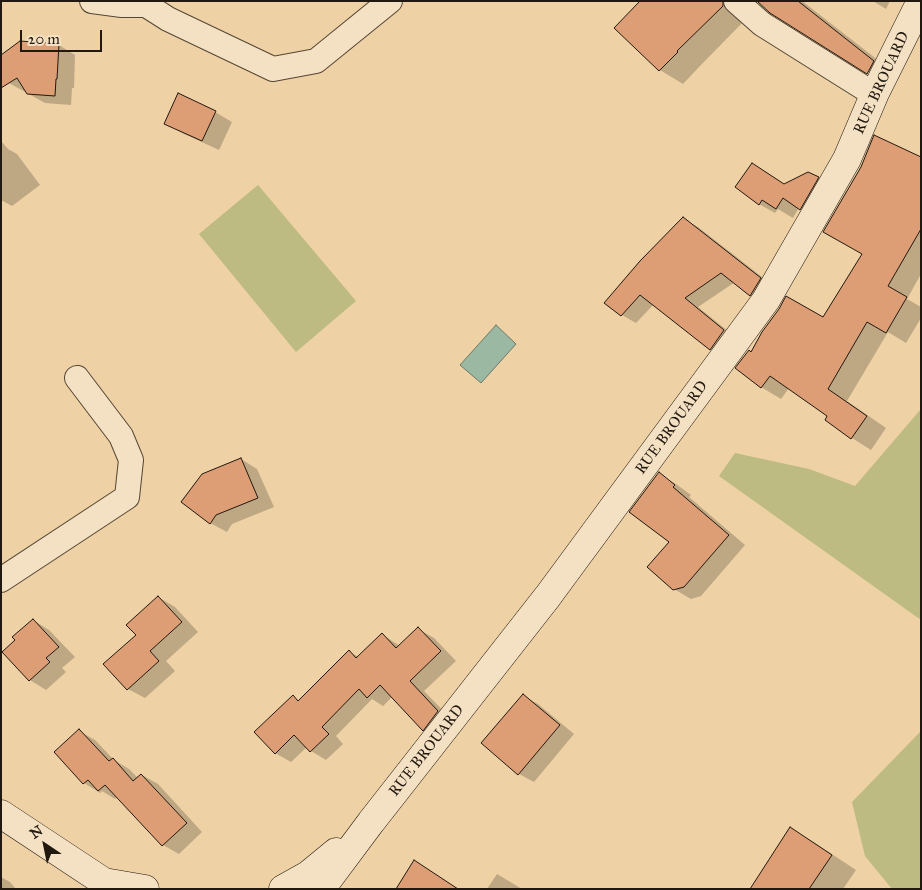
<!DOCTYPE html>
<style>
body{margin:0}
#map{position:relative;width:922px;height:890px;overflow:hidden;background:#eed1a4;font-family:"IM FELL Great Primer",serif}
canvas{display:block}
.frame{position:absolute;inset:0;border:2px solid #21180f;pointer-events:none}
.north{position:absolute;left:20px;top:820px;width:50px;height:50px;-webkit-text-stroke:4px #f4e1c4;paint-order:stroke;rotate:326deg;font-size:14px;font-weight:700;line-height:20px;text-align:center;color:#21180f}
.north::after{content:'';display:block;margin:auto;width:18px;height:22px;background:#21180f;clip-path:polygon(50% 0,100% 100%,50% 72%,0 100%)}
.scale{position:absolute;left:20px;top:30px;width:82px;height:22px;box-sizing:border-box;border:2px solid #21180f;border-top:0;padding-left:6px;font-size:15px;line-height:18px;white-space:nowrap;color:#21180f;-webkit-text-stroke:4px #f4e1c4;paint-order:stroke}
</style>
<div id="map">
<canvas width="922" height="890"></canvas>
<div class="frame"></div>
<div class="north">N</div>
<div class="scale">20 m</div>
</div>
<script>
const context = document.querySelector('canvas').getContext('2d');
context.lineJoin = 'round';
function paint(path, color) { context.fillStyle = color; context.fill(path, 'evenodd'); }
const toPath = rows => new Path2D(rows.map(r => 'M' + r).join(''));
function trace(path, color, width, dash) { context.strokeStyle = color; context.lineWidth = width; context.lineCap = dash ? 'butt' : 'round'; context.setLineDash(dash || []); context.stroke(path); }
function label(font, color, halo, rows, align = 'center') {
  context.font = font + ' "IM FELL Great Primer",serif'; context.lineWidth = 4; context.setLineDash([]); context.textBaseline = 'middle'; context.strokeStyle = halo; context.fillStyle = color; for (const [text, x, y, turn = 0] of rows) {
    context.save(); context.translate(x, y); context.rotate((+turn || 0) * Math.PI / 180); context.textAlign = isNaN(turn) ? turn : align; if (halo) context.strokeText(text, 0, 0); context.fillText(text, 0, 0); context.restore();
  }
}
paint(toPath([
 [258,185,356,301,296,352,199,234],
 [921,409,921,620,719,476,735,453,809,469,855,486],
 [921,731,921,889,892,889,865,856,852,802]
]), '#bdba82');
const water = toPath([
 [496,325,516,344,481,383,460,365,496,325]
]);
paint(water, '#9bb8a2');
trace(water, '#6a7867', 1);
paint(toPath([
 [642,1,756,1,750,5,746,19,700,66,683,84,660,70],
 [759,1,802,1,897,75,891,86,771,12],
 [873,1,890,1,886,9],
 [59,45,75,55,74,88,72,88,71,105,45,103,9,83],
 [215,112,232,122,219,150,182,133,166,123],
 [1,141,8,149,17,154,40,185,12,206,1,200],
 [921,159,921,274,907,299,921,307,921,318,906,343,888,332,847,401,886,428,871,450,852,438,827,420,829,416,789,388,781,399,761,387,752,353,824,319],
 [768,174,785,185,818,178,834,187,816,218,799,207,793,218,778,209,775,213,759,204],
 [683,219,698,227,775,287,765,303,750,295,735,282,698,307,738,339,725,357,710,349,654,304,636,323,622,315],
 [241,459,257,469,274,507,232,524,227,532,210,523],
 [659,474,676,484,691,495,689,497,745,545,701,596,691,599,674,589,671,541],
 [158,597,175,607,198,632,166,661,175,671,145,698,128,689,137,635],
 [33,620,49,630,75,657,62,668,66,672,46,690,30,680],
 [418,629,434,638,456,661,424,691,453,721,439,739,423,730,392,697,383,706,372,699,336,736,343,744,326,760,311,751,307,747,291,762,275,753,293,697,300,701,349,652,359,657,383,635,400,646],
 [523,696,538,704,574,734,534,782,519,774,483,743],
 [79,731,95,740,114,760,129,769,138,778,142,775,158,784,202,832,179,854,163,845,118,797,115,799,102,791,100,793,84,783,56,752],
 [791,829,815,843,856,870,843,889,751,889],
 [497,874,522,889,487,889],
 [1,877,10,882,16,889,1,889]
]), '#0003');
const building = toPath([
 [640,1,723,1,723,6,677,51,678,52,659,71,614,28,640,1],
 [757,1,798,1,874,61,867,74,770,13,757,1],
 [20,41,59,44,57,79,56,79,55,96,27,94,17,78,1,88,1,55,20,41],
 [178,93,216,111,202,141,164,124,178,93],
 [874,135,921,157,921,229,888,286,907,297,886,333,867,322,828,389,867,416,851,439,825,420,827,416,770,376,761,388,735,368,749,350,751,352,762,332,779,309,786,296,823,317,862,254,823,232,861,167,874,135],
 [752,163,784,184,808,172,819,177,800,210,783,198,776,209,762,200,759,205,735,187,752,163],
 [683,217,761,278,750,296,721,273,685,298,724,330,710,350,640,295,621,316,604,303,640,261,683,217],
 [241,458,258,498,216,515,210,524,181,502,202,474,241,458],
 [659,472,675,485,673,487,729,535,684,587,673,590,647,567,669,542,629,512,659,472],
 [158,596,182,622,150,651,159,661,127,690,103,664,136,635,126,625,158,596],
 [33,619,59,647,46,658,50,662,29,681,2,652,15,640,12,637,33,619],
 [418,627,441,651,410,681,438,711,423,731,380,685,367,698,359,689,322,727,329,734,310,752,294,735,275,754,254,732,293,695,298,701,349,650,356,658,382,633,396,648,418,627],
 [523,694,560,725,518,775,481,743,523,694],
 [79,729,109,761,113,758,133,781,141,774,187,823,162,846,105,785,98,791,88,780,83,784,54,752,79,729],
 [790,827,832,855,809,889,750,889,790,827],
 [414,860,458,889,396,889,414,860]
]);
paint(building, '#dd9e76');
trace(building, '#21180f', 1);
const street = toPath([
 [92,1,122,5,146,5,168,19,273,69,316,61,390,1],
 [736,1,762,24,864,88,875,93],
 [1,580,127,497,131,460,121,436,77,378]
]);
const secondary = toPath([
 [1,814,104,882,111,889],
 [104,882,145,889],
 [283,889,308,875,336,852],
 [321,889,371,822,548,596,766,300,847,159,875,93,921,1]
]);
trace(street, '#544634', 26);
trace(secondary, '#21180f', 29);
trace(street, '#f4e1c4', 24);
trace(secondary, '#f4e1c4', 28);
label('15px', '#21180f', '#f4e1c4', [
 ["RUE BROUARD",882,83,-65],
 ["RUE BROUARD",672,428,-54],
 ["RUE BROUARD",427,751,-52]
]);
</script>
